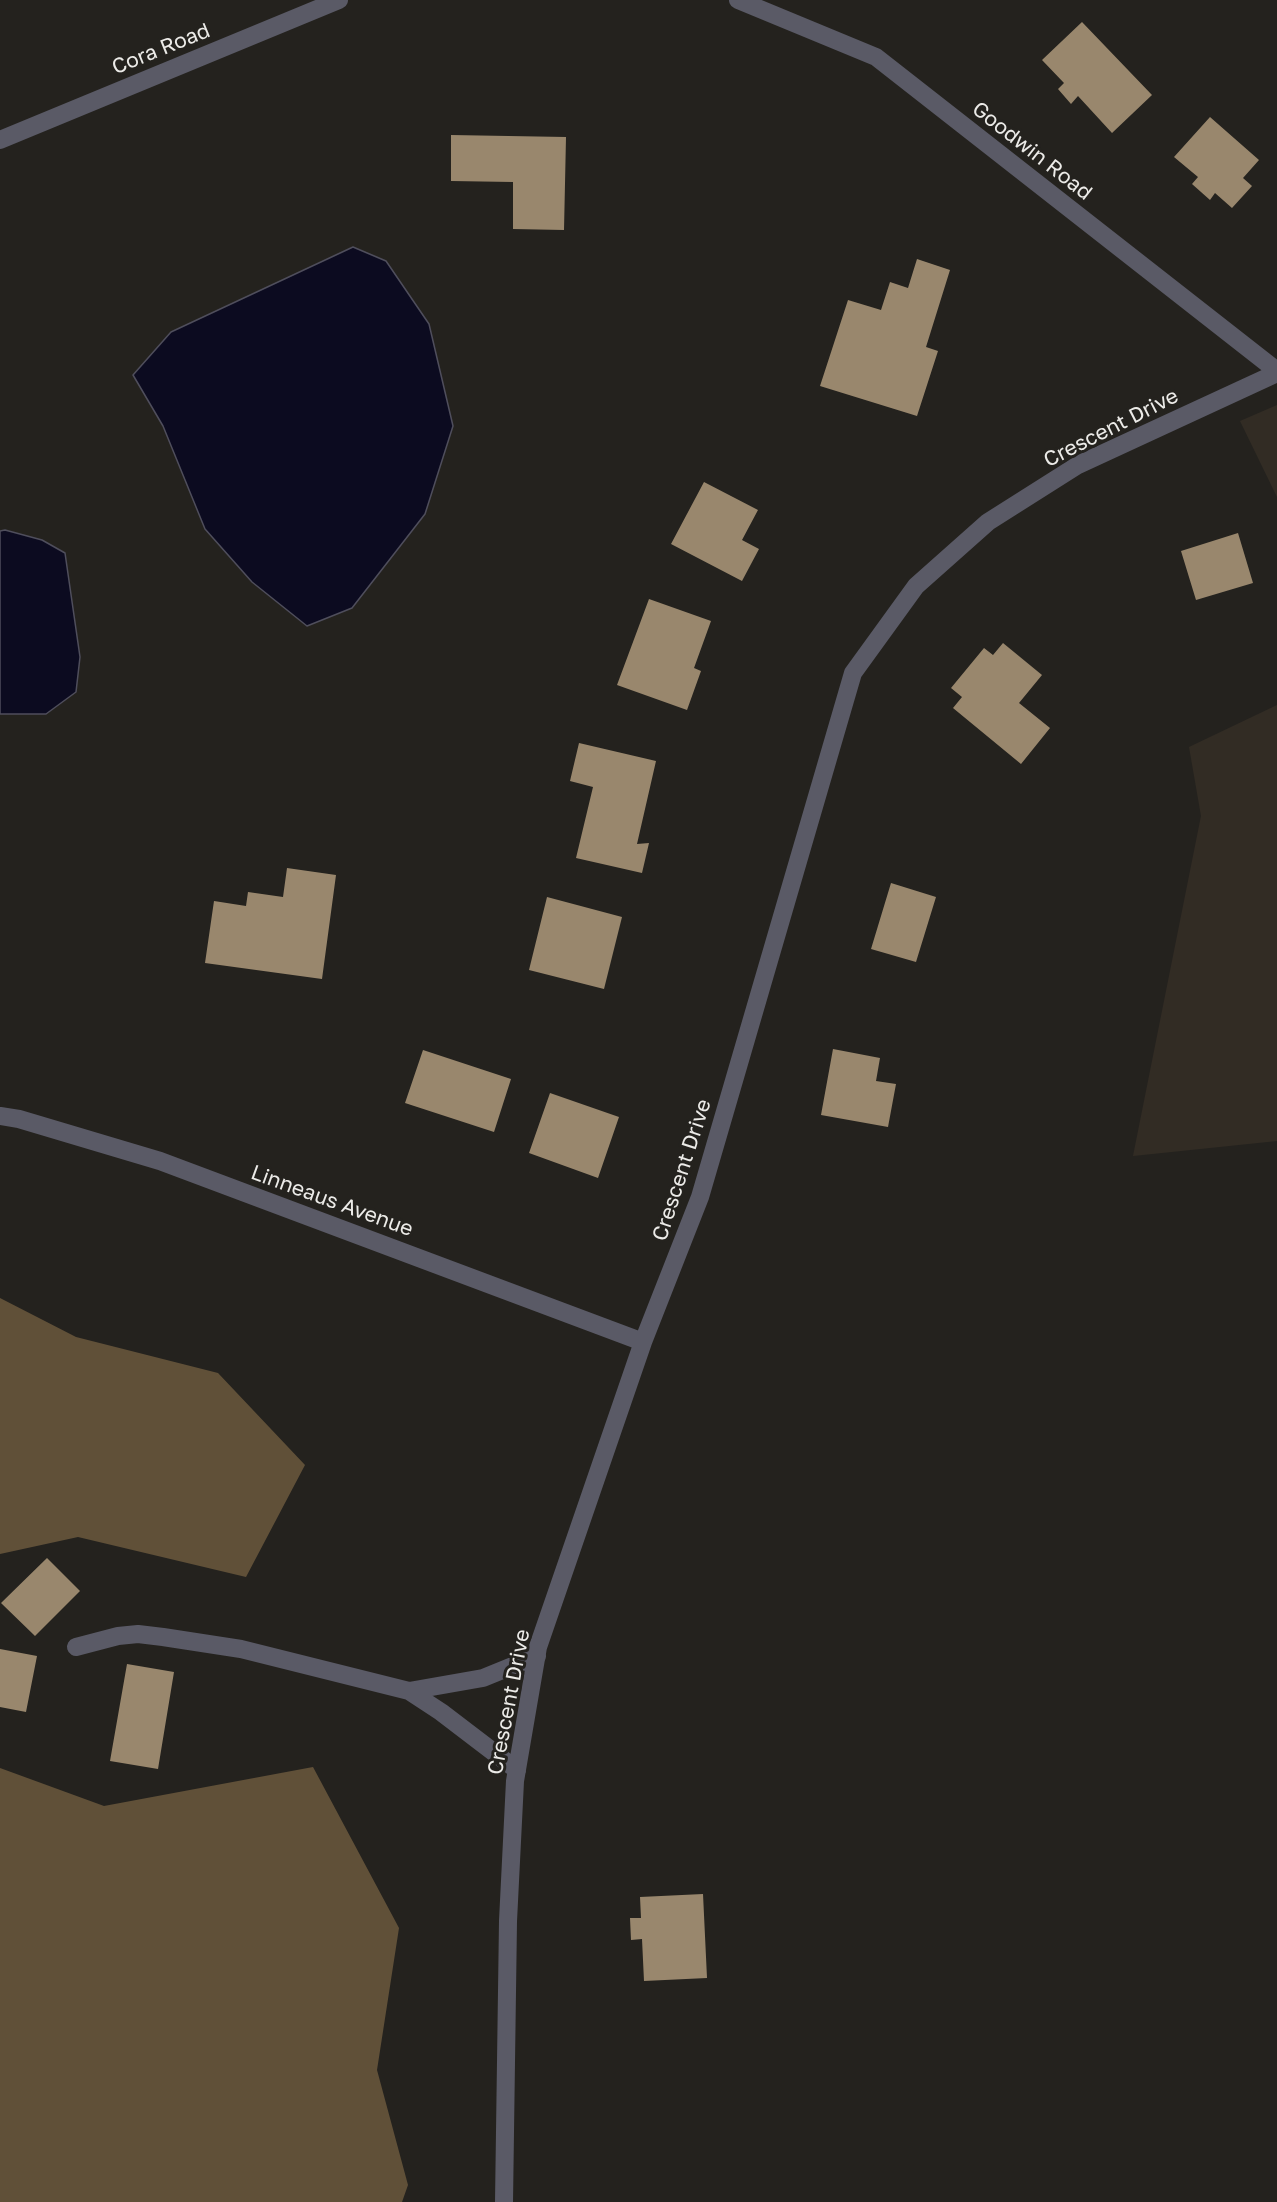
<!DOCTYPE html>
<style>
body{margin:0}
canvas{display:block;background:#24221e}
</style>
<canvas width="1277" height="2202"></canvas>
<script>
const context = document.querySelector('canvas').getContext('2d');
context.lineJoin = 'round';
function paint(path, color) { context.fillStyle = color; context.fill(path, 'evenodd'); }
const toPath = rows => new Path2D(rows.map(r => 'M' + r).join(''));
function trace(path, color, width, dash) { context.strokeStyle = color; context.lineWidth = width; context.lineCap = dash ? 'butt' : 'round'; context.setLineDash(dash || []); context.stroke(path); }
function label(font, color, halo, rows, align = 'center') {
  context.font = font + ' "Golos Text",sans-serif'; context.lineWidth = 6; context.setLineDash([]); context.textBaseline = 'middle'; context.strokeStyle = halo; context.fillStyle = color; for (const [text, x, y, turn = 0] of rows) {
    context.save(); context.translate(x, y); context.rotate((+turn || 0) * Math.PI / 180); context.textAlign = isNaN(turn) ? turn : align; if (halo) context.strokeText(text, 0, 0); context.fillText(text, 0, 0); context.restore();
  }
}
paint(toPath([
 [1277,405,1277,497,1240,421],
 [1277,705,1277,1141,1133,1156,1201,816,1189,747]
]), '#322c24');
paint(toPath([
 [0,1298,76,1337,218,1373,305,1465,246,1577,78,1537,0,1554],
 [313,1767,399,1928,377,2070,408,2185,402,2202,0,2202,0,1768,104,1806]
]), '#605038');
const water = toPath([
 [353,247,386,261,429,324,453,426,425,514,352,608,307,626,252,582,205,529,163,426,133,375,171,332,353,247],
 [5,530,42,540,65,553,80,657,76,692,46,714,0,714,0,531,5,530]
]);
paint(water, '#0c0b20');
trace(water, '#4f4e5c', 1.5);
paint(toPath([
 [1082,22,1152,95,1112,133,1078,96,1071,104,1058,89,1064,83,1042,60],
 [1210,117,1259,160,1243,178,1252,186,1232,208,1215,193,1210,200,1192,184,1198,177,1174,157],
 [451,135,566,137,564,230,513,229,513,182,451,181],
 [917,259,950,270,926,347,938,351,917,416,820,386,848,300,881,310,890,282,908,288],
 [704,482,758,510,742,540,759,549,742,581,671,544],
 [1238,533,1253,583,1196,600,1181,551],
 [649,599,711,621,694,668,701,671,687,710,617,685],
 [1003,643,1042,675,1019,703,1050,728,1021,764,953,708,962,697,951,688,984,648,993,655],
 [579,743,656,761,637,844,649,843,642,873,576,858,593,787,570,781],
 [287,868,336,875,322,979,205,963,214,901,246,906,248,892,283,897],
 [891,883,936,897,916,962,871,949],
 [547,897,622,917,604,989,529,970],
 [833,1049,880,1058,876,1081,896,1084,888,1127,821,1115],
 [423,1050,511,1079,494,1132,405,1103],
 [550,1093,619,1117,598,1178,529,1153],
 [47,1558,80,1591,35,1636,1,1603],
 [0,1649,37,1656,26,1712,0,1707],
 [127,1664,174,1672,158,1769,110,1761],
 [703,1894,707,1978,644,1981,642,1939,631,1940,630,1918,641,1918,640,1897]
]), '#99876d');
trace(toPath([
 [76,1647,118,1636,138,1634,163,1637,241,1649,409,1691],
 [517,1770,441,1712,409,1691,483,1678,537,1656]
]), '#5a5a66', 18);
trace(toPath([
 [738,0,876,57,1277,371],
 [0,140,339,0],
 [0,1116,19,1119,160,1161,643,1342],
 [504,2202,508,1921,515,1781,538,1647,643,1342,700,1197,853,673,916,586,988,522,1078,465,1277,373]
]), '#5a5a66', 18);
label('21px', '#ecebe8', '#24221e', [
 ["Cora Road",161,49,-22],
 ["Goodwin Road",1032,151,38],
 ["Crescent Drive",1111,428,-27],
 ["Crescent Drive",682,1170,-72],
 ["Linneaus Avenue",332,1201,20],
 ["Crescent Drive",509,1702,-79]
]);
</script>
